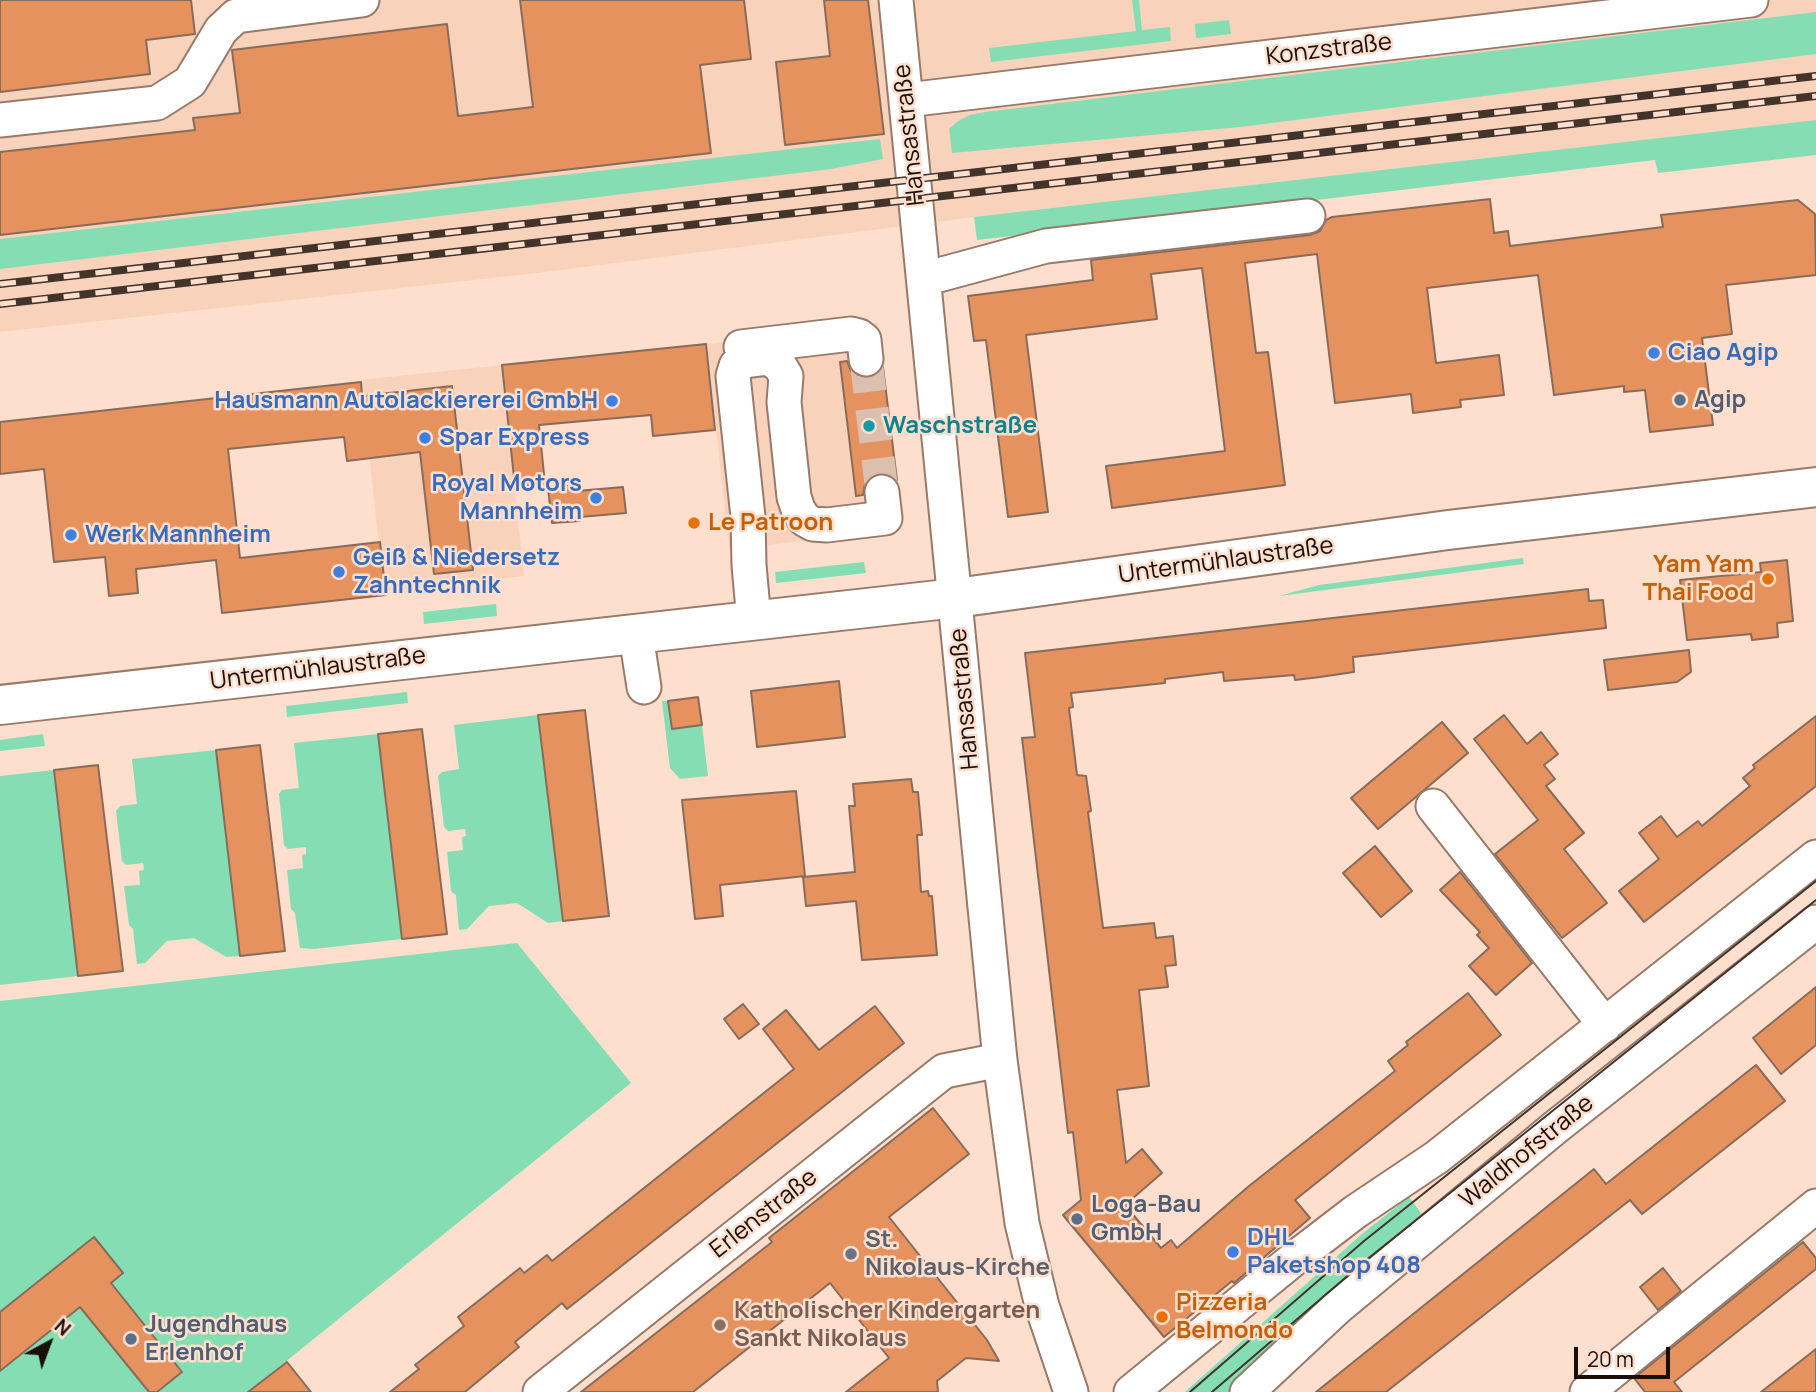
<!DOCTYPE html>
<meta charset="utf-8">
<style>
body{margin:0}
#map{position:relative;width:1816px;height:1392px;overflow:hidden;background:#fedecc;font-family:Manrope,sans-serif}
canvas{display:block}
.north{position:absolute;left:14px;top:1308px;width:70px;height:70px;-webkit-text-stroke:5px #fedecc;paint-order:stroke;rotate:41deg;font-size:19px;font-weight:700;line-height:28px;text-align:center;color:#190e08}
.north::after{content:'';display:block;margin:auto;width:24px;height:32px;background:#190e08;clip-path:polygon(50% 0,100% 100%,50% 72%,0 100%)}
.scale{position:absolute;left:1574px;top:1347px;width:96px;height:32px;box-sizing:border-box;border:4px solid #190e08;border-top:0;padding-left:9px;font-size:21px;line-height:24px;white-space:nowrap;color:#190e08;-webkit-text-stroke:5px #fedecc;paint-order:stroke}
</style>
<div id="map">
<canvas width="1816" height="1392"></canvas>
<div class="north">N</div>
<div class="scale">20 m</div>
</div>
<script>
const context = document.querySelector('canvas').getContext('2d');
context.lineJoin = 'round';
function paint(path, color) { context.fillStyle = color; context.fill(path, 'evenodd'); }
const toPath = rows => new Path2D(rows.map(r => 'M' + r).join(''));
function trace(path, color, width, dash) { context.strokeStyle = color; context.lineWidth = width; context.lineCap = dash ? 'butt' : 'round'; context.setLineDash(dash || []); context.stroke(path); }
function label(font, color, halo, rows, align = 'center') {
  context.font = font + ' Manrope,sans-serif'; context.lineWidth = 5; context.setLineDash([]); context.textBaseline = 'middle'; context.strokeStyle = halo; context.fillStyle = color; for (const [text, x, y, turn = 0] of rows) {
    context.save(); context.translate(x, y); context.rotate((+turn || 0) * Math.PI / 180); context.textAlign = isNaN(turn) ? turn : align; if (halo) context.strokeText(text, 0, 0); context.fillText(text, 0, 0); context.restore();
  }
}
paint(toPath([
 [0,0,1816,0,1816,120,974,217,537,273,0,332],
 [878,323,903,530,729,549,707,344],
 [502,365,524,576,384,591,361,380]
]), '#f9d2bc');
paint(toPath([
 [1132,0,1139,0,1142,30,1170,27,1171,41,991,62,989,48,1136,31],
 [1816,12,1816,54,1240,127,952,153,949,129,958,121,970,115,985,112],
 [1229,20,1231,34,1196,38,1195,24],
 [1816,120,1816,155,1658,173,1655,160,977,240,974,217],
 [880,139,883,159,831,169,0,269,0,239],
 [1523,558,1524,564,1279,596,1319,585],
 [864,562,866,573,776,583,775,572],
 [496,604,497,616,424,624,423,612],
 [407,692,408,703,287,717,286,706],
 [662,701,668,701,672,729,702,725,708,776,680,779,670,768],
 [538,715,563,921,548,923,517,903,489,906,467,929,459,930,456,895,451,891,447,852,463,850,462,837,466,836,465,829,448,831,444,827,438,776,442,772,459,769,454,725],
 [43,734,45,746,0,751,0,740],
 [378,734,402,939,314,949,300,948,295,913,291,909,287,870,303,868,302,855,306,854,306,847,288,849,284,845,279,794,282,790,299,788,294,743],
 [216,750,240,956,226,957,194,938,167,941,145,963,137,964,133,929,129,925,124,886,140,885,139,871,144,870,143,863,126,865,122,861,116,811,120,806,137,804,132,759],
 [54,770,78,976,0,985,0,776],
 [517,943,631,1083,248,1392,0,1392,0,1001],
 [1409,1197,1425,1218,1233,1392,1185,1392,1363,1233]
]), '#84ddb3');
const building = toPath([
 [0,0,191,0,195,34,146,40,150,74,0,92,0,0],
 [520,0,744,0,751,59,700,65,711,153,0,235,0,152,195,130,193,118,240,113,232,50,447,24,458,116,533,107,520,0],
 [824,0,868,0,884,134,785,145,776,62,830,56,824,0],
 [1490,199,1494,233,1508,231,1510,246,1663,227,1661,215,1798,200,1815,214,1816,275,1726,285,1732,334,1702,338,1713,425,1650,432,1645,390,1624,392,1624,386,1554,395,1538,275,1427,288,1436,363,1499,355,1504,395,1460,400,1461,407,1413,413,1411,394,1335,403,1317,254,1245,263,1256,353,1268,352,1285,485,1112,508,1106,466,1225,451,1202,268,1151,274,1157,319,1026,335,1048,512,1008,517,986,340,974,341,968,296,1093,280,1091,260,1310,235,1320,231,1326,220,1332,217,1490,199],
 [706,344,715,430,653,436,651,415,539,425,545,484,515,487,502,365,706,344],
 [847,361,851,371,859,377,869,378,877,375,883,367,897,480,889,474,879,473,870,477,865,484,863,495,856,496,840,362,847,361],
 [361,382,362,396,452,386,473,570,434,574,420,452,347,461,344,437,228,449,240,558,380,542,386,595,222,613,216,560,136,569,138,593,109,596,105,557,54,562,44,469,0,474,0,422,361,382],
 [577,485,577,491,623,487,626,513,580,517,580,521,552,523,548,488,577,485],
 [1787,560,1793,621,1777,623,1778,637,1752,640,1751,634,1687,640,1680,580,1761,572,1760,563,1787,560],
 [1588,589,1589,601,1603,600,1606,628,1353,657,1354,672,1320,677,1295,680,1294,675,1224,681,1223,672,1165,679,1165,683,1071,693,1073,707,1069,708,1077,775,1086,776,1091,811,1088,812,1103,928,1154,923,1156,938,1173,936,1176,965,1165,966,1168,987,1139,990,1149,1086,1117,1090,1126,1163,1142,1149,1162,1173,1125,1205,1161,1248,1171,1240,1177,1248,1249,1186,1395,1071,1388,1061,1408,1045,1406,1042,1468,993,1501,1035,1295,1200,1310,1218,1234,1283,1232,1281,1164,1337,1063,1215,1081,1200,1073,1132,1068,1133,1022,738,1035,737,1025,653,1588,589],
 [1689,650,1691,672,1677,682,1608,690,1604,660,1689,650],
 [839,681,845,737,757,747,751,691,839,681],
 [698,697,702,725,672,729,668,701,698,697],
 [585,710,609,916,563,921,538,715,585,710],
 [1504,715,1527,744,1541,732,1558,754,1544,765,1555,779,1546,786,1584,833,1564,849,1607,903,1562,938,1495,854,1538,820,1474,739,1504,715],
 [1816,716,1816,786,1644,922,1619,891,1659,859,1639,833,1661,816,1677,837,1698,821,1702,826,1750,786,1743,778,1755,768,1753,765,1816,716],
 [1442,722,1468,753,1378,829,1351,798,1442,722],
 [422,729,447,934,402,939,378,734,422,729],
 [260,745,285,951,240,956,216,750,260,745],
 [98,765,123,971,78,976,54,770,98,765],
 [911,779,913,792,918,792,922,835,917,835,921,892,928,891,929,896,932,896,937,955,862,960,856,901,806,906,803,877,855,872,849,806,855,806,853,784,911,779],
 [796,791,805,876,720,885,723,916,695,919,682,800,796,791],
 [1375,846,1412,891,1381,917,1343,873,1375,846],
 [1460,872,1532,963,1496,995,1469,966,1489,948,1477,935,1480,932,1440,890,1460,872],
 [1816,987,1816,1045,1781,1074,1753,1038,1816,987],
 [743,1004,759,1024,739,1039,724,1019,743,1004],
 [875,1006,904,1043,567,1309,562,1303,515,1342,519,1347,465,1392,390,1392,419,1369,415,1365,464,1326,458,1317,520,1268,524,1273,547,1255,552,1261,794,1069,763,1029,786,1010,819,1050,875,1006],
 [1756,1065,1785,1101,1642,1214,1630,1200,1386,1392,1316,1392,1594,1169,1606,1184,1756,1065],
 [933,1108,969,1154,889,1217,987,1340,999,1361,966,1358,937,1381,938,1392,846,1392,889,1358,830,1283,693,1392,581,1392,772,1242,769,1238,933,1108],
 [94,1237,123,1273,111,1283,182,1372,157,1392,149,1392,80,1307,0,1371,0,1312,94,1237],
 [1803,1242,1816,1258,1816,1269,1674,1382,1682,1392,1645,1392,1634,1378,1803,1242],
 [1663,1268,1681,1291,1658,1310,1640,1287,1663,1268],
 [1816,1349,1816,1392,1761,1392,1816,1349],
 [287,1362,311,1392,248,1392,287,1362]
]);
paint(building, '#e6925f');
trace(building, '#876b5b', 2);
trace(toPath([
 [866,359,882,492]
]), '#dcbfaf', 33, [33, 17]);
const minor = toPath([
 [896,0,1000,1060,1022,1223,1042,1306,1071,1392],
 [907,100,1751,0],
 [0,120,157,103,190,82,221,30,236,16,362,0],
 [924,279,1046,246,1308,216],
 [741,347,851,334,859,336,864,340,866,359],
 [754,621,749,565,748,517,733,376,736,366,745,361,769,358,780,366,786,376,784,402,794,497,798,509,804,519,813,524,827,525,885,518,882,492],
 [636,635,644,687],
 [1433,806,1605,1025],
 [540,1392,944,1071,1000,1060],
 [1131,1392,1295,1258,1355,1212,1437,1157,1816,857],
 [1247,1392,1338,1307,1557,1126,1816,922],
 [1587,1392,1816,1206]
]);
const major = toPath([
 [0,705,956,598,1448,530,1816,487]
]);
trace(minor, '#977a6a', 37);
trace(major, '#977a6a', 42);
trace(minor, '#fff', 33);
trace(major, '#fff', 38);
trace(toPath([
 [1190,1392,1364,1241,1816,881],
 [1212,1392,1365,1261,1816,900]
]), '#42332b', 2);
const rail = toPath([
 [0,284,1816,76],
 [0,304,1816,96]
]);
trace(rail, '#42332b', 8);
trace(rail, '#fedecc', 5, [16]);
for (const [x, y, r, color] of [
 [1654,353,7,"#3f7fe0"],
 [1680,400,7,"#5c6f8a"],
 [612,401,7,"#3f7fe0"],
 [869,426,7,"#0f9aa8"],
 [425,438,7,"#3f7fe0"],
 [596,498,7,"#3f7fe0"],
 [694,523,7,"#e8710a"],
 [71,535,7,"#3f7fe0"],
 [339,572,7,"#3f7fe0"],
 [1768,579,7,"#e8710a"],
 [1077,1219,7,"#5c6f8a"],
 [1233,1252,7,"#3f7fe0"],
 [851,1254,7,"#6b7280"],
 [1162,1317,7,"#e8710a"],
 [720,1325,7,"#8d6e63"],
 [131,1339,7,"#5c6f8a"]
]) { const dot = new Path2D(); dot.arc(x, y, r, 0, 2 * Math.PI); context.fillStyle = color; context.fill(dot); trace(dot, '#fedecc', 2.5); }
label('24px', '#190e08', '#fedecc', [
 ["Konzstraße",1329,50,-7],
 ["Hansastraße",910,135,-96],
 ["Untermühlaustraße",1226,561,-8],
 ["Untermühlaustraße",318,669,-7],
 ["Hansastraße",965,699,-95],
 ["Waldhofstraße",1527,1152,-39],
 ["Erlenstraße",764,1214,-38]
]);
label('bold 24px', '#366cbe', '#fedecc', [
 ["Ciao Agip",1668,353],
 ["Hausmann Autolackiererei GmbH",598,401,"right"],
 ["Spar Express",439,438],
 ["Royal Motors",582,484,"right"],
 ["Mannheim",582,512,"right"],
 ["Werk Mannheim",85,535],
 ["Geiß & Niedersetz",353,558],
 ["Zahntechnik",353,586],
 ["DHL",1247,1238],
 ["Paketshop 408",1247,1266]
], 'left');
label('bold 24px', '#4e5e75', '#fedecc', [
 ["Agip",1694,400],
 ["Loga-Bau",1091,1205],
 ["GmbH",1091,1233],
 ["Jugendhaus",145,1325],
 ["Erlenhof",145,1353]
], 'left');
label('bold 24px', '#0d838f', '#fedecc', [
 ["Waschstraße",883,426]
], 'left');
label('bold 24px', '#c56008', '#fedecc', [
 ["Le Patroon",708,523],
 ["Yam Yam",1754,565,"right"],
 ["Thai Food",1754,593,"right"],
 ["Pizzeria",1176,1303],
 ["Belmondo",1176,1331]
], 'left');
label('bold 24px', '#5b616d', '#fedecc', [
 ["St.",865,1240],
 ["Nikolaus-Kirche",865,1268]
], 'left');
label('bold 24px', '#785e54', '#fedecc', [
 ["Katholischer Kindergarten",734,1311],
 ["Sankt Nikolaus",734,1339]
], 'left');
</script>
